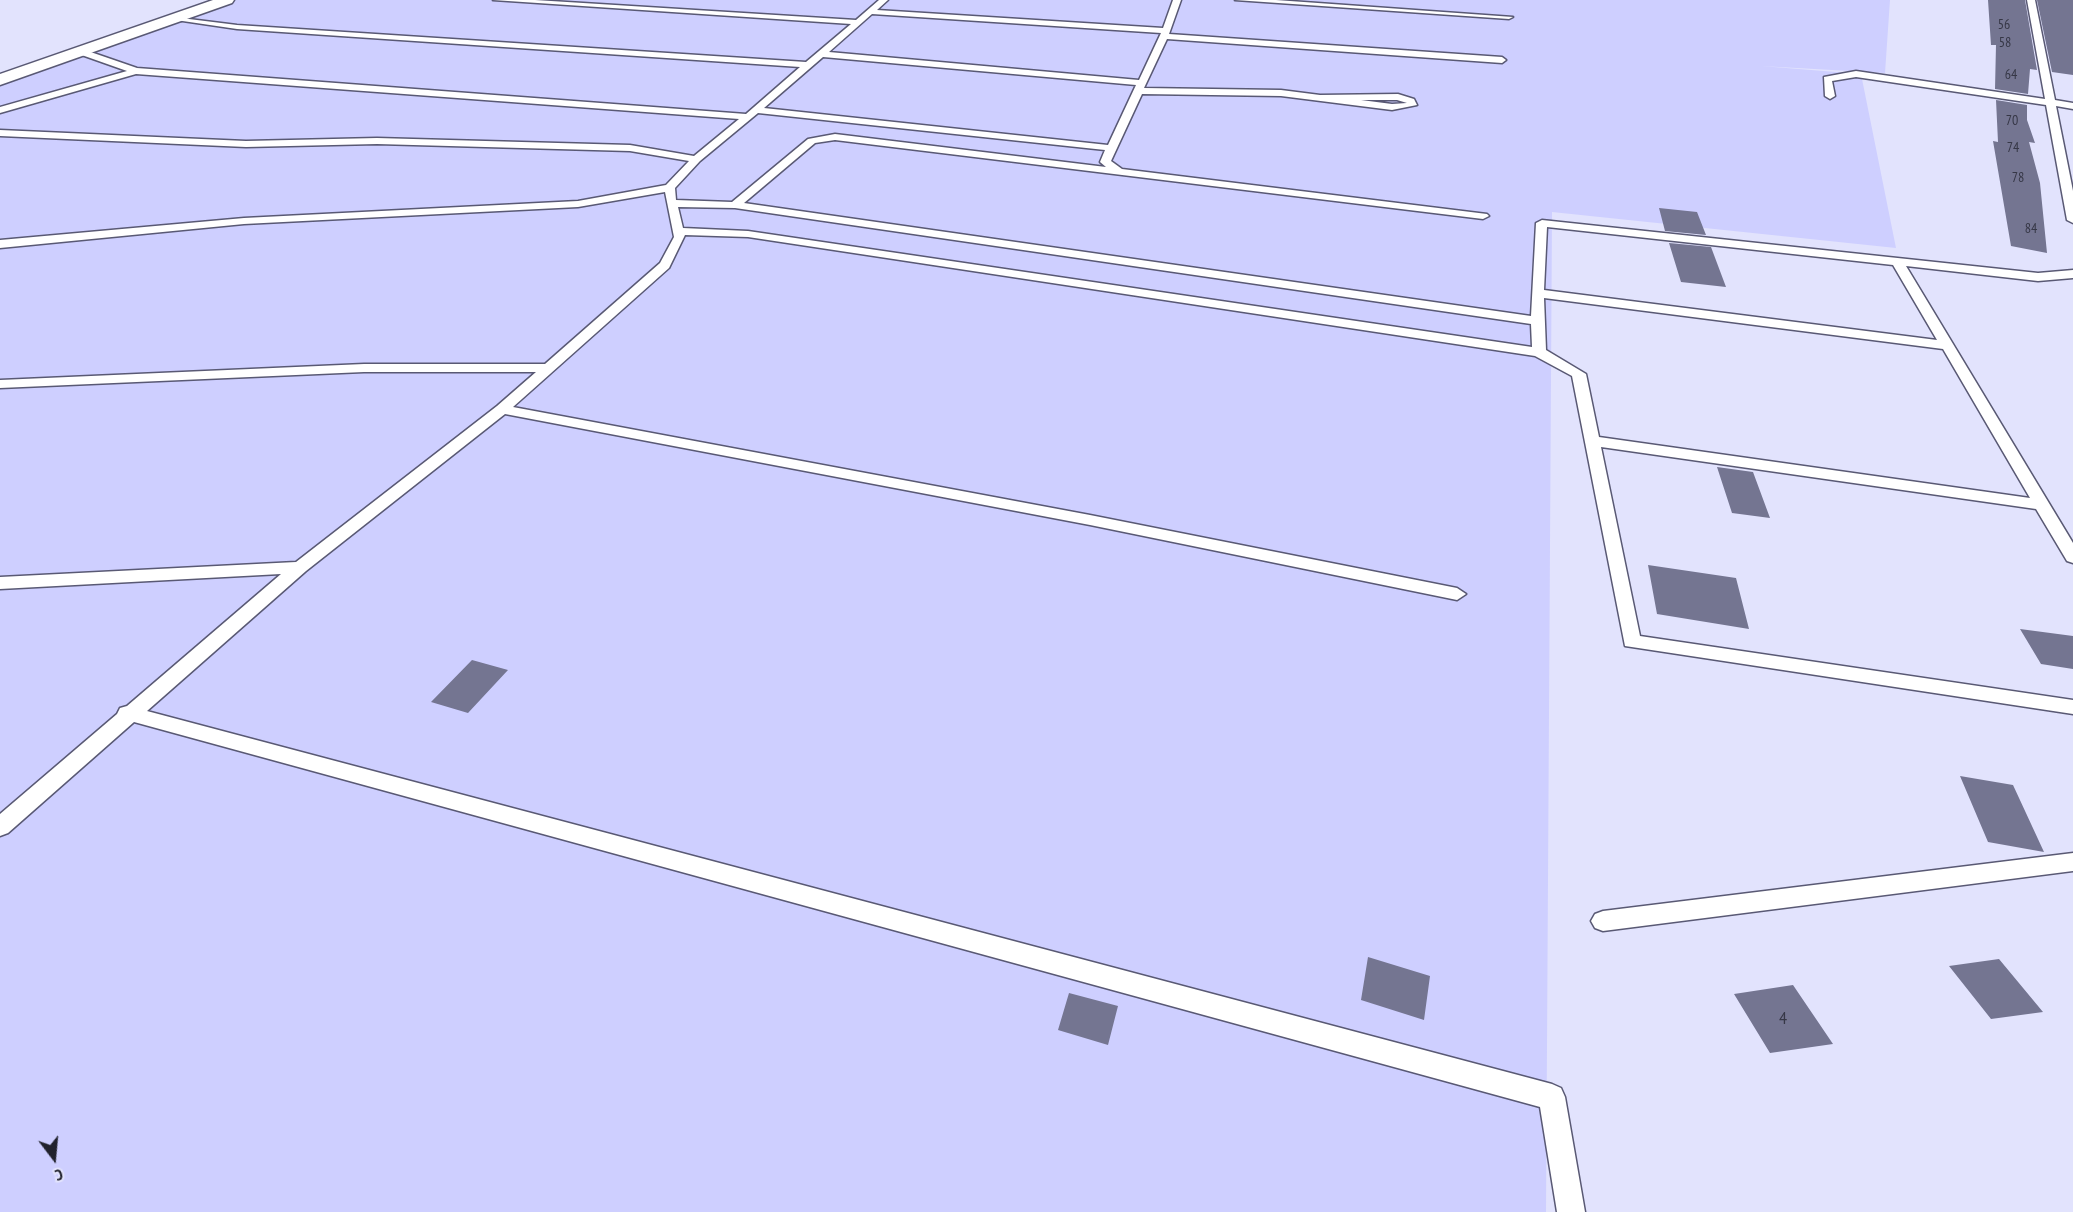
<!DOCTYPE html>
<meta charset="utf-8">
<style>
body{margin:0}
#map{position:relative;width:2073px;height:1212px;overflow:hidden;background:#e2e3fd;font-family:"PT Sans Narrow",sans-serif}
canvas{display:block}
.north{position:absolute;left:24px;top:1128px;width:60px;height:60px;-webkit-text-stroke:4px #e2e3fd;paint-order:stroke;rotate:164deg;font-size:16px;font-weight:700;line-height:24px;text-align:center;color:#21222d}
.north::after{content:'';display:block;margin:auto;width:21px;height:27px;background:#21222d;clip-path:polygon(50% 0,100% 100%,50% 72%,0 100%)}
</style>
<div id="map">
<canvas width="2073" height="1212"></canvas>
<div class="north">С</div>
</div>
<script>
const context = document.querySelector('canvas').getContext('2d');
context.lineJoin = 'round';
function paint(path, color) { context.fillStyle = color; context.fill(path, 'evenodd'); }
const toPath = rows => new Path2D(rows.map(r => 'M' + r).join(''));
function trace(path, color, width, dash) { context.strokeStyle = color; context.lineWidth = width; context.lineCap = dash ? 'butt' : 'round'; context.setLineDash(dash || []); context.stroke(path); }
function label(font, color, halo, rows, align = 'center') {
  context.font = font + ' "PT Sans Narrow",sans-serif'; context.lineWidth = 5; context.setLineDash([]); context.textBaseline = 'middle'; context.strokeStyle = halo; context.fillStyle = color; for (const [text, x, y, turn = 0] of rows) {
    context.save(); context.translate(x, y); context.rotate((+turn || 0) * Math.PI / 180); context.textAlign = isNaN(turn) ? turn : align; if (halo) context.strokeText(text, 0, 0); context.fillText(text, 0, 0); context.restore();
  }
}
paint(toPath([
 [230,0,1890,0,1885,73,1761,66,1861,74,1896,248,1552,212,1546,1212,0,1212,0,82]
]), '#cecfff');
paint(toPath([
 [1988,0,2025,0,2037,70,2030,69,2028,94,1995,89,1996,45,1991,45],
 [2037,0,2073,0,2073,75,2052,72],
 [1996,100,2027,105,2027,120,2035,143,2029,142,2040,183,2047,253,2011,246,1993,141,1998,142],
 [1659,208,1697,212,1706,235,1665,231],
 [1669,243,1711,247,1726,287,1681,282],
 [1717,467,1753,472,1770,518,1732,513],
 [1648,565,1736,578,1749,629,1657,614],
 [2020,629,2073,636,2073,669,2041,664],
 [472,660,508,670,468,713,431,702],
 [1960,776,2013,785,2044,852,1988,842],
 [1368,957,1430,976,1424,1020,1361,1000],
 [1999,959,2043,1012,1991,1019,1949,966],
 [1793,985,1833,1044,1770,1053,1734,994],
 [1069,993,1118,1006,1108,1045,1058,1030]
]), '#747591');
const service = toPath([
 [493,0,535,0,856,20,879,0,888,0,877,10,1163,28,1173,0,1181,0,1169,34,1502,57,1506,60,1502,63,1167,39,1144,88,1281,90,1320,95,1398,94,1414,99,1417,105,1392,110,1281,96,1142,94,1111,161,1122,169,1487,214,1489,216,1483,219,835,140,815,143,744,203,1531,316,1536,223,1542,220,2038,273,2073,270,2073,278,2038,281,1906,266,2073,543,2073,563,2067,561,2036,509,1601,447,1640,636,2073,700,2073,714,1625,646,1572,376,1535,356,748,237,685,235,669,268,513,407,1090,515,1457,588,1466,594,1457,600,1090,525,505,414,306,571,147,711,1552,1084,1561,1088,1565,1097,1585,1212,1557,1212,1540,1107,134,722,8,833,0,836,0,814,117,714,120,708,127,706,281,574,0,589,0,577,296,562,497,406,536,372,364,372,0,388,0,380,364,364,545,364,660,263,674,237,665,192,578,207,244,224,0,248,0,240,244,218,578,201,666,185,689,161,630,151,377,144,246,147,0,136,0,130,246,141,377,138,630,145,694,156,739,119,136,74,0,113,0,107,127,71,76,53,79,48,137,68,746,114,800,67,237,29,169,19,173,17,237,25,806,62,851,24,493,0],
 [872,14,1161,33,1139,80,829,52,872,14],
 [823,57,1136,85,1108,145,764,108,823,57],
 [1361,100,1397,100,1407,103,1392,104,1361,100],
 [758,113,1105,150,1100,162,1106,167,835,134,808,139,732,202,676,200,675,188,700,161,758,113],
 [678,207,735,208,1531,324,1532,347,748,231,683,228,678,207],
 [1547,227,1893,265,1937,340,1544,290,1547,227],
 [1544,298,1943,349,2030,498,1599,437,1586,374,1546,350,1544,298],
 [1235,0,1276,0,1513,17,1509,19,1235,0],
 [2027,0,2035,0,2055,100,2073,103,2073,109,2056,106,2073,191,2073,223,2067,220,2046,105,1856,77,1832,81,1835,96,1830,99,1825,96,1824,77,1856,71,2045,99,2027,0],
 [2073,853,2073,871,1603,931,1595,928,1591,921,1595,914,1603,911,2073,853]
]);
const minor = toPath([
 [213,0,234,0,232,3,0,85,0,74,213,0]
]);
trace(service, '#595974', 3);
trace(minor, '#595974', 3);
paint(service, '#fff');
paint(minor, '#fff');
label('14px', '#363746', null, [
 ["56",2004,25],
 ["58",2005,43],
 ["64",2011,75],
 ["70",2012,121],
 ["74",2013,148],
 ["78",2018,178],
 ["84",2031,229]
]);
label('18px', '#363746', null, [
 ["4",1783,1019]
]);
</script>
